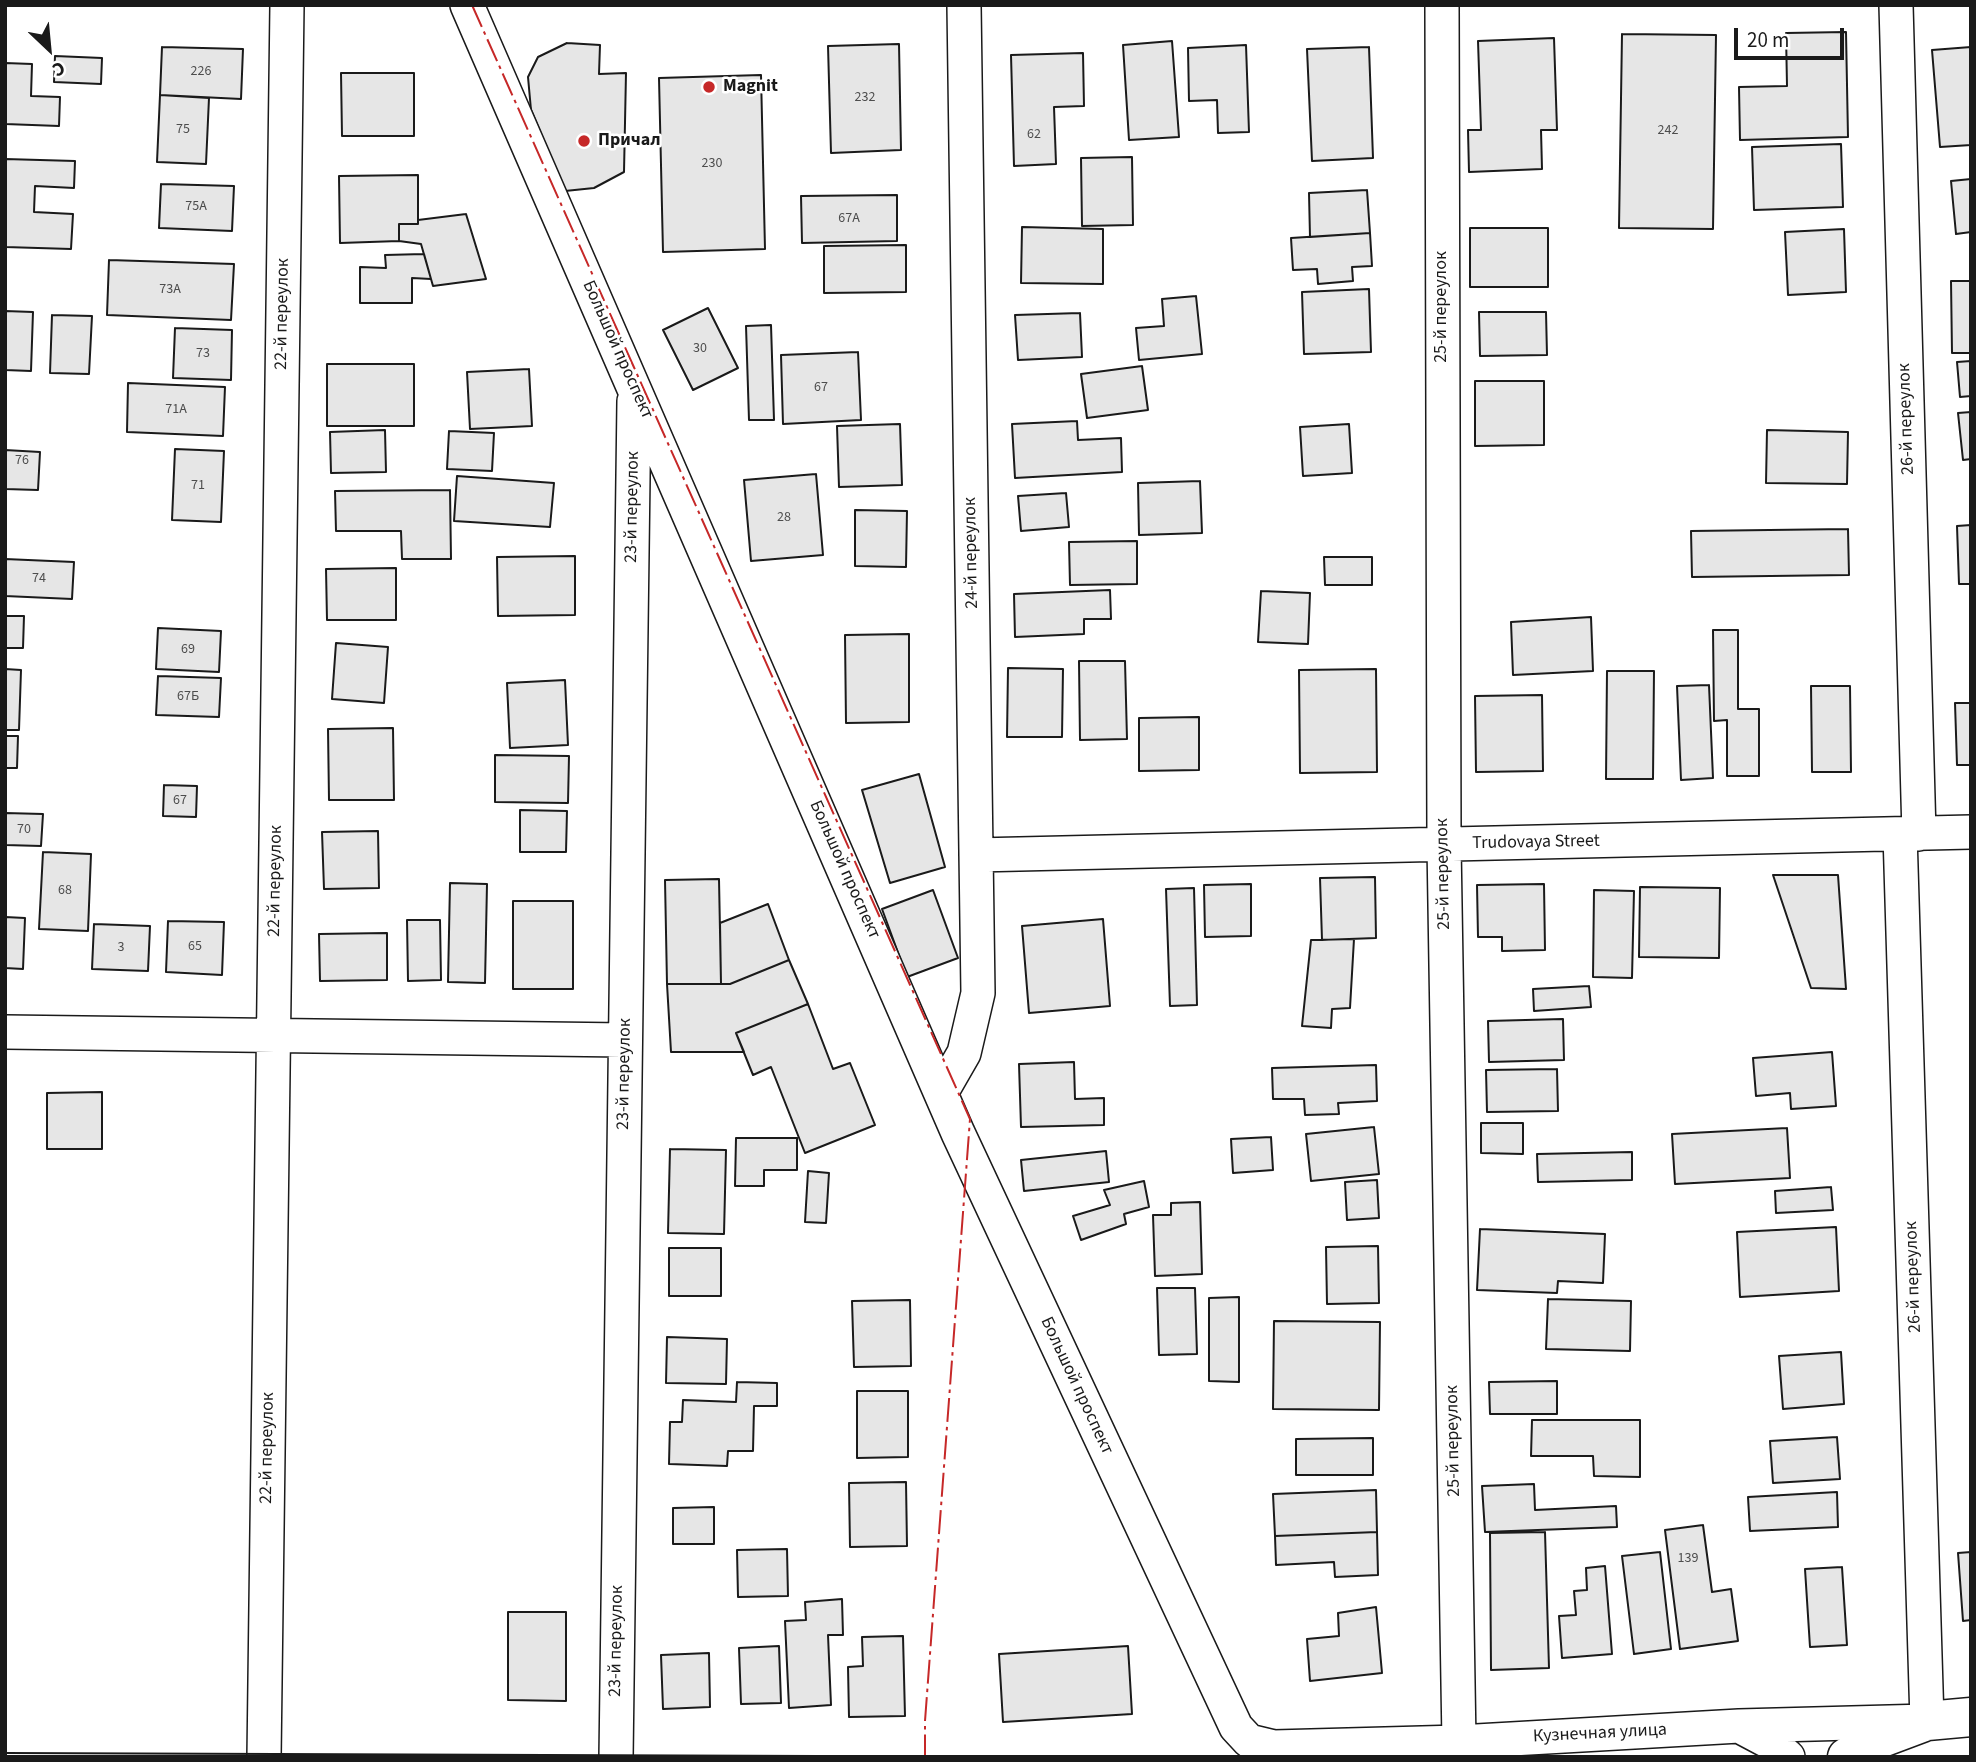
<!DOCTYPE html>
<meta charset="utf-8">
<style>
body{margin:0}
#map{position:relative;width:1976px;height:1762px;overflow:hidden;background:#fff;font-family:"Source Sans 3",sans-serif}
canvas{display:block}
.frame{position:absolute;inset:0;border:7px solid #1a1a1a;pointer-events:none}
.north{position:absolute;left:14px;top:14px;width:70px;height:70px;-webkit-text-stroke:5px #fff;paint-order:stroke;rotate:154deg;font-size:19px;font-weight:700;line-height:28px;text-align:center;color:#1a1a1a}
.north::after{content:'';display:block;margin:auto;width:24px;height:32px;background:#1a1a1a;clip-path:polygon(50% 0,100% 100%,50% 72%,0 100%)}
.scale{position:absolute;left:1734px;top:28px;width:110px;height:32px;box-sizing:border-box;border:4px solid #1a1a1a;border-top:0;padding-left:9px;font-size:21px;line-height:24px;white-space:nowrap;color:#1a1a1a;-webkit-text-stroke:5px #fff;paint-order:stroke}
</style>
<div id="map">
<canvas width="1976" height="1762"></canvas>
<div class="frame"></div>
<div class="north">С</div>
<div class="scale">20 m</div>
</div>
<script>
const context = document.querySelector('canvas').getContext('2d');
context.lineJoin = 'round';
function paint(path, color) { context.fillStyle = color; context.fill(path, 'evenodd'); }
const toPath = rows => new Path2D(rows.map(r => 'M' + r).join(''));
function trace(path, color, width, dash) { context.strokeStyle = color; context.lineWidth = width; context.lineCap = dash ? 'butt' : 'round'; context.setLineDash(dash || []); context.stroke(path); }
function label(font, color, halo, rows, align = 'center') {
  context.font = font + ' "Source Sans 3",sans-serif'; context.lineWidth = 5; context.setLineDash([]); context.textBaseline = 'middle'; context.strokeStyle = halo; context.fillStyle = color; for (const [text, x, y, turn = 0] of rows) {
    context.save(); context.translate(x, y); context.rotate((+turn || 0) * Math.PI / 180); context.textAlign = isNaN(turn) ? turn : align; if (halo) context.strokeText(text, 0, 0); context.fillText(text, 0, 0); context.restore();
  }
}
const building = toPath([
 [1846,32,1848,137,1740,140,1739,87,1787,86,1786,33,1846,32],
 [1622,34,1716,35,1713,229,1619,228,1622,34],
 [1554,38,1557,130,1541,130,1542,169,1469,172,1468,130,1481,130,1478,41,1554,38],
 [1172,41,1179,137,1129,140,1123,45,1172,41],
 [567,43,600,45,599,74,626,73,624,172,594,188,565,191,531,110,528,77,538,57,567,43],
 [899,44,901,150,831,153,828,46,899,44],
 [1246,45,1249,132,1218,133,1217,100,1189,101,1188,48,1246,45],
 [162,47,243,49,241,99,160,95,162,47],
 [1369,47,1373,158,1312,161,1307,49,1369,47],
 [1971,47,1971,145,1940,147,1932,50,1971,47],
 [1083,53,1084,106,1054,107,1056,164,1014,166,1011,55,1083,53],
 [55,56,102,58,101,84,54,82,55,56],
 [5,63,32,64,31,96,60,97,59,126,5,124,5,63],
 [341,73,414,73,414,136,342,136,341,73],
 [761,75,765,249,663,252,659,78,761,75],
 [160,95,209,98,206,164,157,162,160,95],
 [1841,144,1843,207,1754,210,1752,147,1841,144],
 [1132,157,1133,225,1082,226,1081,158,1132,157],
 [5,159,75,161,74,188,35,186,34,212,73,214,71,249,5,247,5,159],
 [418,175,418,224,399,224,399,241,340,243,339,176,418,175],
 [1971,179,1971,232,1956,234,1951,181,1971,179],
 [161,184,234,186,232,231,159,228,161,184],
 [1367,190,1370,233,1310,237,1309,193,1367,190],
 [897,195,897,241,802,243,801,196,897,195],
 [466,214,486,279,433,286,421,244,399,241,399,224,418,224,418,220,466,214],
 [1022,227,1103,229,1103,284,1021,283,1022,227],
 [1470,228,1548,228,1548,287,1470,287,1470,228],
 [1844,229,1846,292,1788,295,1785,232,1844,229],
 [1370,233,1372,266,1352,267,1353,281,1318,284,1317,269,1293,270,1291,238,1370,233],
 [906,245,906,292,824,293,824,246,906,245],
 [424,254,431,279,412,278,412,303,360,303,360,267,386,268,385,255,424,254],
 [109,260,234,264,231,320,107,315,109,260],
 [1951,281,1971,281,1971,353,1952,353,1951,281],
 [1369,289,1371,352,1304,354,1302,292,1369,289],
 [1196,296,1202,354,1139,360,1136,328,1164,326,1162,299,1196,296],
 [708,308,738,368,693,390,663,330,708,308],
 [5,311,33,312,31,371,5,370,5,311],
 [1479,312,1546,312,1547,355,1480,356,1479,312],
 [1080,313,1082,357,1018,360,1015,315,1080,313],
 [52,315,92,316,89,374,50,373,52,315],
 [771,325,774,420,749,420,746,326,771,325],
 [175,328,232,330,231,380,173,378,175,328],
 [858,352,861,420,783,424,781,355,858,352],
 [1971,361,1971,396,1960,397,1957,362,1971,361],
 [327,364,414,364,414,426,327,426,327,364],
 [1142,366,1148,410,1087,418,1081,374,1142,366],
 [529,369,532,426,470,429,467,372,529,369],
 [1475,381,1544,381,1544,445,1475,446,1475,381],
 [128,383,225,387,223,436,127,432,128,383],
 [1971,412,1971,459,1963,460,1958,413,1971,412],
 [1077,421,1078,440,1121,438,1122,472,1015,478,1012,424,1077,421],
 [900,424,902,485,839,487,837,426,900,424],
 [1349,424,1352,473,1303,476,1300,427,1349,424],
 [385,430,386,472,331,473,330,432,385,430],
 [1767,430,1848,432,1847,484,1766,483,1767,430],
 [449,431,494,433,492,471,447,469,449,431],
 [175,449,224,451,221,522,172,520,175,449],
 [5,450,40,452,38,490,5,489,5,450],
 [816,474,823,555,751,561,744,480,816,474],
 [457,476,554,483,550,527,454,521,457,476],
 [1200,481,1202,533,1139,535,1138,483,1200,481],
 [450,490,451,559,402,559,401,531,336,531,335,491,450,490],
 [1066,493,1069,527,1021,531,1018,496,1066,493],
 [855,510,907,511,906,567,855,566,855,510],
 [1971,525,1971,584,1959,584,1957,526,1971,525],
 [1848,529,1849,575,1692,577,1691,531,1848,529],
 [1137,541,1137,584,1070,585,1069,542,1137,541],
 [575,556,575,615,498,616,497,557,575,556],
 [1324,557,1372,557,1372,585,1325,585,1324,557],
 [5,559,74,562,72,599,5,596,5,559],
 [396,568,396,620,327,620,326,569,396,568],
 [1110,590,1111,619,1084,619,1084,634,1015,637,1014,594,1110,590],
 [1261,591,1310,593,1308,644,1258,642,1261,591],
 [5,616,24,616,23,648,5,648,5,616],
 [1591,617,1593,671,1513,675,1511,622,1591,617],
 [158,628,221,631,219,672,156,669,158,628],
 [1713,630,1738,630,1738,709,1759,709,1759,776,1727,776,1727,720,1714,721,1713,630],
 [909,634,909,722,846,723,845,635,909,634],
 [336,643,388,647,384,703,332,699,336,643],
 [1079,661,1125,661,1127,739,1080,740,1079,661],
 [1008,668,1063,669,1062,737,1007,737,1008,668],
 [5,669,21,670,19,730,5,730,5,669],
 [1376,669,1377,772,1300,773,1299,670,1376,669],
 [1607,671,1654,671,1653,779,1606,779,1607,671],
 [158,676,221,678,219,717,156,715,158,676],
 [565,680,568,745,510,748,507,683,565,680],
 [1709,685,1713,778,1681,780,1677,686,1709,685],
 [1811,686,1850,686,1851,772,1812,772,1811,686],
 [1542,695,1543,771,1476,772,1475,696,1542,695],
 [1955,703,1971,703,1971,765,1957,765,1955,703],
 [1199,717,1199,770,1139,771,1139,718,1199,717],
 [393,728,394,800,329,800,328,729,393,728],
 [5,736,18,736,17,768,5,768,5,736],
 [495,755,569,756,568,803,495,802,495,755],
 [919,774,945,867,890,883,862,790,919,774],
 [164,785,197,786,196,817,163,816,164,785],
 [520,810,567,811,566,852,520,852,520,810],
 [5,813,43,814,41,846,5,845,5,813],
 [378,831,379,888,324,889,322,832,378,831],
 [43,852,91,854,88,931,39,929,43,852],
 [1773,875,1838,875,1846,989,1811,988,1773,875],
 [1375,877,1376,938,1322,940,1320,878,1375,877],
 [719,879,721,984,667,984,665,880,719,879],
 [450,883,487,884,485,983,448,982,450,883],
 [1251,884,1251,936,1205,937,1204,885,1251,884],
 [1544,884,1545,950,1502,951,1502,937,1478,937,1477,885,1544,884],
 [1640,887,1720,888,1719,958,1639,957,1640,887],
 [1194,888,1197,1005,1170,1006,1166,889,1194,888],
 [933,890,958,958,907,977,882,909,933,890],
 [1594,890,1634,891,1632,978,1593,977,1594,890],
 [513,901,573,901,573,989,513,989,513,901],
 [768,904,789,960,730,984,721,984,720,923,768,904],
 [5,917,25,918,23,969,5,968,5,917],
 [1103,919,1110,1006,1029,1013,1022,926,1103,919],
 [407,920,440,920,441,980,408,981,407,920],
 [168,921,224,922,222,975,166,972,168,921],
 [94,924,150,926,148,971,92,969,94,924],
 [387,933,387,980,320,981,319,934,387,933],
 [1354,939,1350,1008,1332,1009,1331,1028,1302,1026,1311,940,1354,939],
 [789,960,808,1004,736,1033,744,1052,671,1052,667,984,730,984,789,960],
 [1589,986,1591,1007,1534,1011,1533,989,1589,986],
 [808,1004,833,1069,850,1063,875,1125,805,1153,771,1067,753,1075,736,1033,808,1004],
 [1563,1019,1564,1060,1489,1062,1488,1021,1563,1019],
 [1832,1052,1836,1106,1791,1109,1790,1093,1756,1096,1753,1058,1832,1052],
 [1074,1062,1075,1099,1104,1098,1104,1125,1021,1127,1019,1064,1074,1062],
 [1376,1065,1377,1101,1338,1103,1339,1114,1305,1115,1304,1099,1273,1099,1272,1068,1376,1065],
 [1557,1069,1558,1111,1487,1112,1486,1070,1557,1069],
 [102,1092,102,1149,47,1149,47,1093,102,1092],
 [1481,1123,1523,1123,1523,1154,1481,1153,1481,1123],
 [1374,1127,1379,1174,1311,1181,1306,1134,1374,1127],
 [1787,1128,1790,1178,1675,1184,1672,1134,1787,1128],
 [1271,1137,1273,1170,1233,1173,1231,1139,1271,1137],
 [736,1138,797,1138,797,1170,764,1170,764,1186,735,1186,736,1138],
 [670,1149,726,1150,724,1234,668,1233,670,1149],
 [1106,1151,1109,1182,1024,1191,1021,1160,1106,1151],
 [1632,1152,1632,1180,1538,1182,1537,1154,1632,1152],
 [808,1171,829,1173,826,1223,805,1222,808,1171],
 [1377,1180,1379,1218,1347,1220,1345,1182,1377,1180],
 [1144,1181,1149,1207,1124,1214,1126,1224,1081,1240,1073,1216,1110,1205,1104,1190,1144,1181],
 [1831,1187,1833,1210,1776,1213,1775,1191,1831,1187],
 [1200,1202,1202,1274,1155,1276,1153,1215,1171,1215,1171,1203,1200,1202],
 [1836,1227,1839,1291,1740,1297,1737,1232,1836,1227],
 [1480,1229,1605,1234,1603,1283,1558,1281,1557,1293,1477,1290,1480,1229],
 [1378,1246,1379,1303,1327,1304,1326,1247,1378,1246],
 [669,1248,721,1248,721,1296,669,1296,669,1248],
 [1157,1288,1195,1288,1197,1354,1159,1355,1157,1288],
 [1239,1297,1239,1382,1209,1381,1209,1298,1239,1297],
 [1548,1299,1631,1301,1630,1351,1546,1349,1548,1299],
 [910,1300,911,1366,854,1367,852,1301,910,1300],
 [1274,1321,1380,1322,1379,1410,1273,1409,1274,1321],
 [667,1337,727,1339,726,1384,666,1383,667,1337],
 [1841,1352,1844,1404,1783,1409,1779,1356,1841,1352],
 [1557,1381,1557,1414,1490,1414,1489,1382,1557,1381],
 [737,1382,777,1383,777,1406,754,1406,753,1451,728,1451,727,1466,669,1464,670,1422,682,1422,683,1400,736,1402,737,1382],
 [857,1391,908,1391,908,1457,857,1458,857,1391],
 [1532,1420,1640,1420,1640,1477,1594,1476,1593,1456,1531,1456,1532,1420],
 [1837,1437,1840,1479,1773,1483,1770,1441,1837,1437],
 [1373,1438,1373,1475,1296,1475,1296,1439,1373,1438],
 [906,1482,907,1546,850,1547,849,1483,906,1482],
 [1534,1484,1535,1510,1616,1506,1617,1527,1485,1532,1482,1486,1534,1484],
 [1376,1490,1377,1532,1275,1536,1273,1494,1376,1490],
 [1837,1492,1838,1527,1750,1531,1748,1497,1837,1492],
 [714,1507,714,1544,673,1544,673,1508,714,1507],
 [1703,1525,1712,1592,1731,1589,1738,1641,1680,1649,1665,1530,1703,1525],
 [1377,1532,1378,1575,1335,1577,1334,1562,1276,1565,1275,1536,1377,1532],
 [1545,1532,1549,1668,1491,1670,1490,1533,1545,1532],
 [787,1549,788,1596,738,1597,737,1550,787,1549],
 [1660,1552,1671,1649,1634,1654,1622,1556,1660,1552],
 [1971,1552,1971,1620,1963,1621,1958,1553,1971,1552],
 [1605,1566,1612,1654,1562,1658,1559,1616,1576,1615,1574,1591,1587,1590,1586,1568,1605,1566],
 [1842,1567,1847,1645,1810,1647,1805,1569,1842,1567],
 [842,1599,843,1635,828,1635,831,1705,789,1708,785,1621,806,1620,805,1602,842,1599],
 [1376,1607,1382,1673,1310,1681,1307,1639,1339,1636,1338,1613,1376,1607],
 [508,1612,566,1612,566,1701,508,1700,508,1612],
 [903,1636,905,1716,849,1717,848,1667,863,1666,862,1637,903,1636],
 [779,1646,781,1703,741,1704,739,1648,779,1646],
 [1128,1646,1132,1714,1003,1722,999,1654,1128,1646],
 [709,1653,710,1707,663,1709,661,1655,709,1653]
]);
paint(building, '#e6e6e6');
trace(building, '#1a1a1a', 2);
const minor = toPath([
 [467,5,958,1133,1236,1727,1249,1741,1274,1747,1459,1742,1739,1726,1927,1721,1900,834],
 [1442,5,1444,845,1459,1742],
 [1896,5,1919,834],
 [976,855,1971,832],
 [5,1032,625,1040],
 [941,1093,964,1053,978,993,964,5],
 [1741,1727,1773,1744,1788,1757],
 [264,1757,287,5],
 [616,1757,634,401]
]);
const tertiary = toPath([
 [1847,1757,1879,1739,1927,1721,1971,1717]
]);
trace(minor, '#1a1a1a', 36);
trace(tertiary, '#1a1a1a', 41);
trace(minor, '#fff', 33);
trace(tertiary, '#fff', 38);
trace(toPath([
 [5,1753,1086,1757]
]), '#1a1a1a', 2);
trace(toPath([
 [472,5,970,1119,925,1721,925,1757]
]), '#c62828', 2, [24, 5, 3.5, 5]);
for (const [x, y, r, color] of [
 [709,87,7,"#c62828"],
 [584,141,7,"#c62828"]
]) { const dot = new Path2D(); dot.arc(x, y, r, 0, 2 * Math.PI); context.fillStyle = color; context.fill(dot); trace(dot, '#fff', 2.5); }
label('14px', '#4d4d4d', null, [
 ["226",201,72],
 ["232",865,98],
 ["75",183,130],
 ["242",1668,131],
 ["62",1034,135],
 ["230",712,164],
 ["75А",196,207],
 ["67А",849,219],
 ["73А",170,290],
 ["30",700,349],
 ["73",203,354],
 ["67",821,388],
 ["71А",176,410],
 ["76",22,461],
 ["71",198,486],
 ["28",784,518],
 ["74",39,579],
 ["69",188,650],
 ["67Б",188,697],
 ["67",180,801],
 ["70",24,830],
 ["68",65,891],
 ["65",195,947],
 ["3",121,948],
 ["139",1688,1559]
]);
label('bold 18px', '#1a1a1a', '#fff', [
 ["Magnit",723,87],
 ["Причал",598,141]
], 'left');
label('18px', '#1a1a1a', '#fff', [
 ["25-й переулок",1442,307,-90],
 ["22-й переулок",283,314,-89],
 ["Большой проспект",617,350,66],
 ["26-й переулок",1907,419,-92],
 ["23-й переулок",633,507,-89],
 ["24-й переулок",972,553,-91],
 ["Trudovaya Street",1536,843,-1],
 ["Большой проспект",844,870,66],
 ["25-й переулок",1444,874,-91],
 ["22-й переулок",276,881,-89],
 ["23-й переулок",625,1074,-89],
 ["26-й переулок",1914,1277,-92],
 ["Большой проспект",1076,1386,65],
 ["25-й переулок",1454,1441,-91],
 ["22-й переулок",268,1448,-89],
 ["23-й переулок",617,1641,-89],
 ["Кузнечная улица",1600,1734,-3]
]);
</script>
